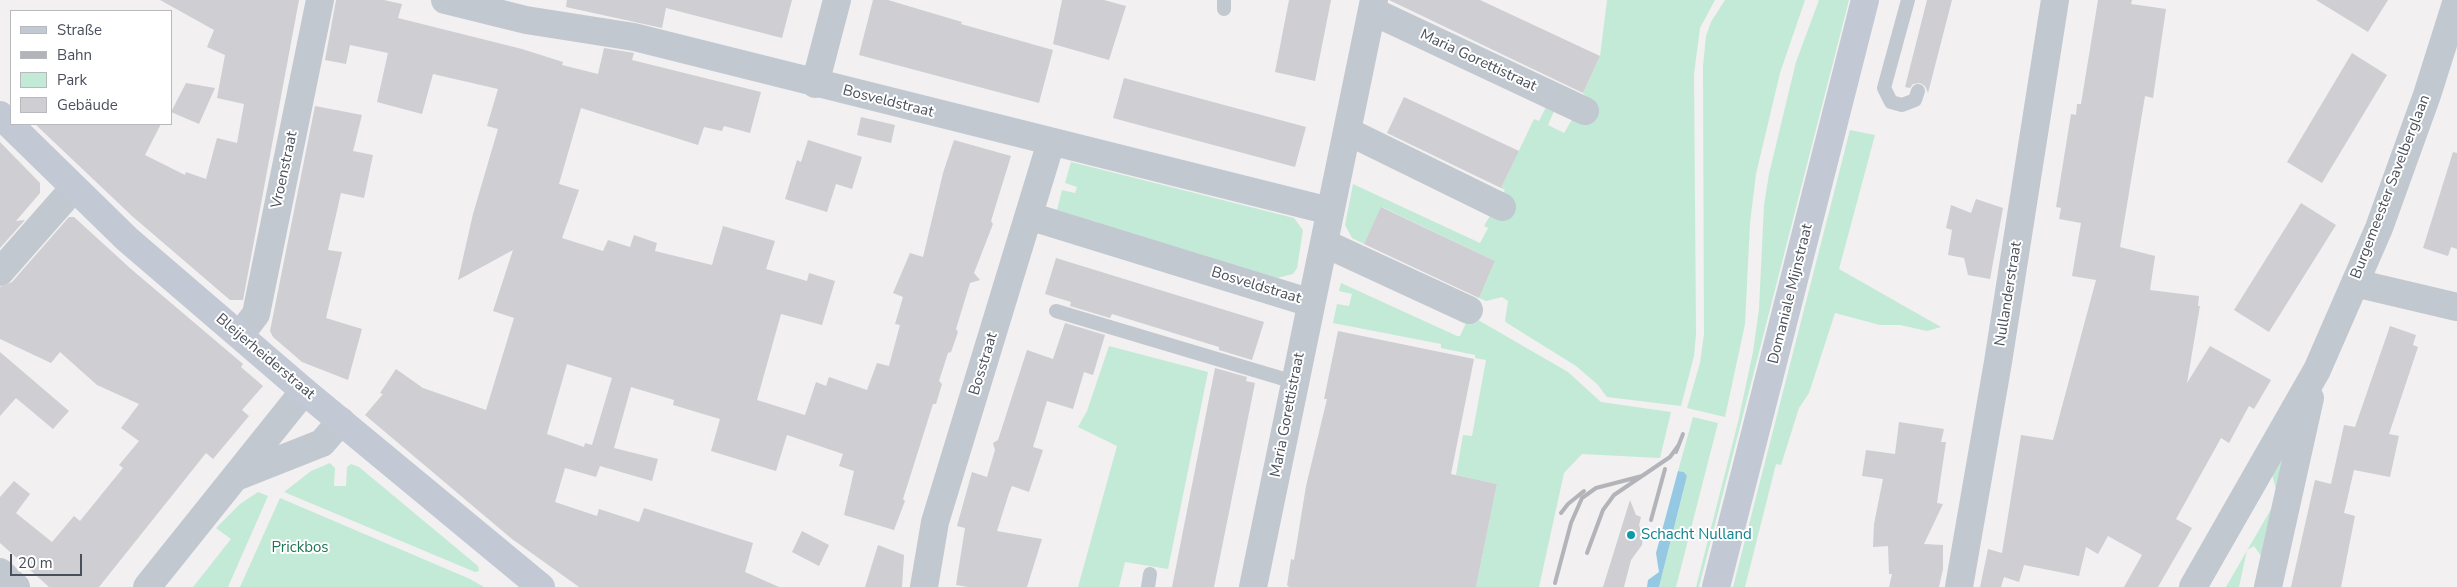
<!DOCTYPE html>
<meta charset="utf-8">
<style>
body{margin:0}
#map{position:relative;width:2457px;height:587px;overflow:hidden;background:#f2f0f0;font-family:"Nunito Sans",sans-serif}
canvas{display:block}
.legend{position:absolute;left:10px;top:10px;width:162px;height:115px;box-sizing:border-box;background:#fff;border:1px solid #b7b9bd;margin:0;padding:6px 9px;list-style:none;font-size:15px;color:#4a505b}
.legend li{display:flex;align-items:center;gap:10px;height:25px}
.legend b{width:25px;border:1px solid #b7b9bd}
.scale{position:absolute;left:10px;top:554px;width:72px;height:22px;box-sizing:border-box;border:2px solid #4a505b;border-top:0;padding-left:6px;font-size:15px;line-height:18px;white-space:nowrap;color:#4a505b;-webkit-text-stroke:4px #fff;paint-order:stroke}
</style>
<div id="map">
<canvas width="2457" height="587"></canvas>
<ul class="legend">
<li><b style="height:6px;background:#c2c9d4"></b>Straße</li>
<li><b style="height:6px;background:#b2b4b9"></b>Bahn</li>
<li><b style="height:14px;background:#c3ead7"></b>Park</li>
<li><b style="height:14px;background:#ceced3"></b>Gebäude</li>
</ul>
<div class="scale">20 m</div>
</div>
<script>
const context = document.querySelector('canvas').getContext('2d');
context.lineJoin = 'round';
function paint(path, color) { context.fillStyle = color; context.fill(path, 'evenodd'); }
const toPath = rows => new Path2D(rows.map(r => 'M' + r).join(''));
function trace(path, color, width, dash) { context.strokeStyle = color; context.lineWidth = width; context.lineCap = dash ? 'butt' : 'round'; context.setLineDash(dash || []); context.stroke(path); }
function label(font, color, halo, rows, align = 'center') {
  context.font = font + ' "Nunito Sans",sans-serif'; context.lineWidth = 4; context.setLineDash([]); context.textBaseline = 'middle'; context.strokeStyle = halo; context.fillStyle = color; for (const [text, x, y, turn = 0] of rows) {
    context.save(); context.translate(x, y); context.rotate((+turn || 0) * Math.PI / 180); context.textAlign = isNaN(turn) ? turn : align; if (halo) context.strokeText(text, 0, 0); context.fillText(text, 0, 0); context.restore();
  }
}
paint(toPath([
 [1607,0,1715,0,1700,28,1694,74,1696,334,1694,356,1681,406,1607,397,1597,384,1576,366,1507,323,1505,321,1508,301,1502,297,1486,301,1479,298,1495,261,1382,207,1364,244,1352,238,1345,225,1353,184,1480,243,1488,228,1484,226,1505,190,1501,188,1534,119,1539,121,1547,105,1555,109,1548,125,1564,133,1586,96,1583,93,1600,56],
 [1725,0,1805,0,1780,73,1756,174,1750,223,1745,324,1725,417,1687,408,1700,363,1704,334,1703,66,1706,36,1711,22],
 [1819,0,1849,0,1699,587,1696,587,1738,422,1753,352,1759,309,1764,205,1769,174,1796,62],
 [1850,130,1875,135,1839,269,1941,327,1927,331,1900,325,1880,325,1835,313,1809,393,1799,408,1781,465,1776,464,1745,587,1733,587],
 [1071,162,1294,218,1303,230,1297,268,1293,274,1277,278,1057,210,1062,190,1075,193,1077,187,1065,183],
 [1341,283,1457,336,1460,336,1467,321,1473,317,1568,372,1601,402,1671,412,1660,458,1582,454,1564,473,1539,587,1476,587,1497,484,1456,475,1463,435,1472,436,1486,360,1475,358,1475,355,1441,348,1441,344,1333,323,1337,304,1349,306,1352,294,1339,291],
 [1109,346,1208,372,1168,569,1125,562,1119,587,1078,587,1117,446,1078,427,1087,411],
 [1693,417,1718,423,1676,587,1659,587,1687,476,1684,472,1678,471],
 [2282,452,2287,454,2291,459,2267,564,2254,546,2247,550,2239,587,2226,587,2278,497,2270,467,2276,458],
 [330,463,335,468,334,486,346,486,347,467,351,464,359,467,478,566,479,571,475,572,284,492,311,471],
 [258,492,268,496,228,587,193,587,231,539,216,528,240,504],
 [280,498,470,579,484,587,240,587]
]), '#c3ead7');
paint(toPath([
 [1678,471,1684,472,1687,476,1659,587,1647,587,1648,580,1659,572,1656,553]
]), '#95c8e2');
paint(toPath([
 [160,0,299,0,243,300,230,300,132,216,35,124,161,124,145,155,185,175,186,172,206,179,217,138,237,143,244,104,217,98,225,55,207,47,214,30],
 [336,0,384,0,402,4,398,18,522,49,563,62,562,65,598,74,604,48,634,53,632,60,761,92,750,133,724,126,722,131,704,127,698,145,581,108,559,184,579,190,562,238,603,251,608,240,630,247,634,235,657,243,655,251,712,265,723,226,775,241,766,269,807,281,809,273,835,281,822,325,781,314,757,400,805,415,816,382,826,386,829,377,867,390,877,363,889,366,900,325,895,324,903,297,893,293,910,253,923,257,943,173,954,140,1011,156,991,221,993,224,974,273,980,280,970,283,956,329,958,332,951,352,948,353,939,381,942,384,936,404,933,404,903,499,905,501,894,530,844,515,854,471,839,466,843,454,787,435,776,471,711,451,720,419,673,405,674,400,631,387,614,448,658,459,652,481,600,466,596,477,565,468,555,502,597,516,599,509,639,522,644,508,753,543,745,572,779,587,579,587,512,539,365,415,383,394,380,393,396,369,423,388,486,410,514,318,493,311,513,250,458,280,473,214,498,129,487,126,498,89,433,74,422,114,377,102,388,53,350,45,346,64,325,60],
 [567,364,612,378,592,445,585,443,584,447,547,434],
 [567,0,792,0,782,38,666,8,662,28,566,7],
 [873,0,888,0,962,22,961,24,1053,50,1039,103,859,55],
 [1062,0,1104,0,1126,6,1109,60,1053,44],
 [1289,0,1331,0,1315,81,1275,72],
 [1389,0,1480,0,1600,56,1583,93],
 [1927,0,1952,0,1928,93,1925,86,1920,83,1913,84,1910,88,1905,87],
 [2098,0,2132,0,2131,4,2166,9,2153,98,2145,96,2120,247,2155,256,2150,290,2199,296,2198,306,2200,306,2187,383,2210,346,2271,380,2254,409,2249,406,2229,443,2221,438,2176,519,2192,528,2158,587,2124,587,2142,555,2108,536,2098,554,2086,547,2079,576,2024,565,2019,582,2004,577,2001,587,1980,587,1988,549,2002,553,2021,435,2053,440,2096,280,2072,276,2081,223,2059,219,2061,208,2056,207,2071,114,2076,115,2077,104,2081,104],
 [2316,0,2388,0,2368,32],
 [2352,53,2387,75,2322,183,2287,162],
 [1124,78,1306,127,1295,167,1113,118],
 [186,83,215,88,199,124,171,112],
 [1404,97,1519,151,1501,188,1387,133],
 [315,106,362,115,353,151,373,155,364,198,341,193,328,250,342,252,326,318,362,329,348,380,302,362,273,337,270,331],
 [861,117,895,125,891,143,857,135],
 [808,140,862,157,852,189,836,184,827,212,785,199,797,160,801,162],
 [0,142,40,183,40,193,16,221,25,220,0,248],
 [2453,152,2457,153,2457,249,2451,247,2448,256,2423,248],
 [1976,199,2003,208,1990,279,1968,275,1964,258,1948,255,1952,230,1946,228,1951,205,1971,213],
 [2301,203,2336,225,2269,332,2234,310],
 [1381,207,1495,261,1479,298,1364,244],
 [69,217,74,217,131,269,243,364,241,367,263,386,242,410,249,416,213,459,206,453,99,587,49,587,0,543,0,497,14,481,30,494,16,513,52,542,74,516,80,521,123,468,119,465,139,441,121,428,139,404,97,385,60,352,51,363,0,339,0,287,12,282],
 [1056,258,1264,322,1252,360,1219,350,1219,347,1112,314,1110,318,1070,306,1071,302,1045,294],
 [1065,323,1105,335,1093,375,1084,372,1073,409,1047,401,1033,447,1043,450,1029,492,1012,486,1009,493,997,531,1042,539,1027,587,968,587,956,585,965,528,957,526,972,472,987,477,995,450,993,443,998,440,1027,350,1053,359],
 [2390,326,2416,335,2413,345,2418,347,2389,434,2399,436,2390,477,2354,470,2344,513,2355,516,2341,587,2291,587,2315,480,2331,484,2344,425,2355,427],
 [1338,331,1474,359,1451,474,1497,484,1476,587,1289,587,1287,585,1291,559,1294,560,1306,486,1327,399,1324,399],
 [0,352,69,411,53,429,16,398,0,416],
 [1215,368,1247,377,1246,381,1255,383,1214,587,1172,587],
 [1899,422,1944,429,1941,442,1946,442,1937,503,1943,504,1924,544,1943,545,1943,569,1939,587,1889,587,1892,574,1889,574,1888,546,1873,547,1874,524,1883,479,1862,476,1866,450,1895,454],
 [1630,500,1636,515,1641,517,1639,525,1643,537,1642,545,1631,560,1624,587,1603,587],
 [802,531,829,545,819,566,792,552],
 [878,545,904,555,902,587,865,587]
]), '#ceced3');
trace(toPath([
 [1908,0,1884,88,1891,102,1902,105,1915,100,1918,91],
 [1224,9,1224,0],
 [1056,311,1294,382],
 [1148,587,1150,574]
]), '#c2c8d0', 14);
trace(toPath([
 [445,0,526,20,634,37,1330,211],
 [1372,11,1585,111],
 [815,84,837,0],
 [1347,131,1502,207],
 [1029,216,1311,303],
 [1324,243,1469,310],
 [0,272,73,189],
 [2355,283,2457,307],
 [240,335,256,314,320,0],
 [236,477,322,443,341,421],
 [0,572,16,587],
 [147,587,304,391],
 [924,587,935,522,1051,142],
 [1253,587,1374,0],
 [1959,587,1998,362,2055,0],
 [2193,587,2317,370,2379,228,2427,95,2457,0],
 [2268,587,2310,398]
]), '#c2c8d0', 28);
trace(toPath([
 [0,115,127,239,304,391,541,587],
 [1716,587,1865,0]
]), '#c2c9d4', 28);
trace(toPath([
 [1676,452,1683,434],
 [1561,513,1568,504,1584,491],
 [1651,520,1665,469],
 [1587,553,1603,510,1614,495,1670,457,1678,446],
 [1555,583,1571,523,1582,498,1596,488,1642,476]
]), '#b2b4b9', 4);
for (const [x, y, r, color] of [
 [1631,535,5,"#0f9aa8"]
]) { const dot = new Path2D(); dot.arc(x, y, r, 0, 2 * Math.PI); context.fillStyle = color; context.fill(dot); trace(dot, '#fff', 2); }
label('15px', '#4a505b', '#fff', [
 ["Maria Gorettistraat",1478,61,25],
 ["Bosveldstraat",888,102,14],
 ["Vroenstraat",285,170,-78],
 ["Burgemeester Savelberglaan",2391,187,-69],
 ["Bosveldstraat",1256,286,17],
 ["Domaniale Mijnstraat",1791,294,-76],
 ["Nullanderstraat",2009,294,-81],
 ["Bleijerheiderstraat",265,357,40],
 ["Bosstraat",984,364,-73],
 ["Maria Gorettistraat",1288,415,-79]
]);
label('15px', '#0d838f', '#fff', [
 ["Schacht Nulland",1641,535]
], 'left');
label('15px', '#227556', '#fff', [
 ["Prickbos",300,548]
]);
</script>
